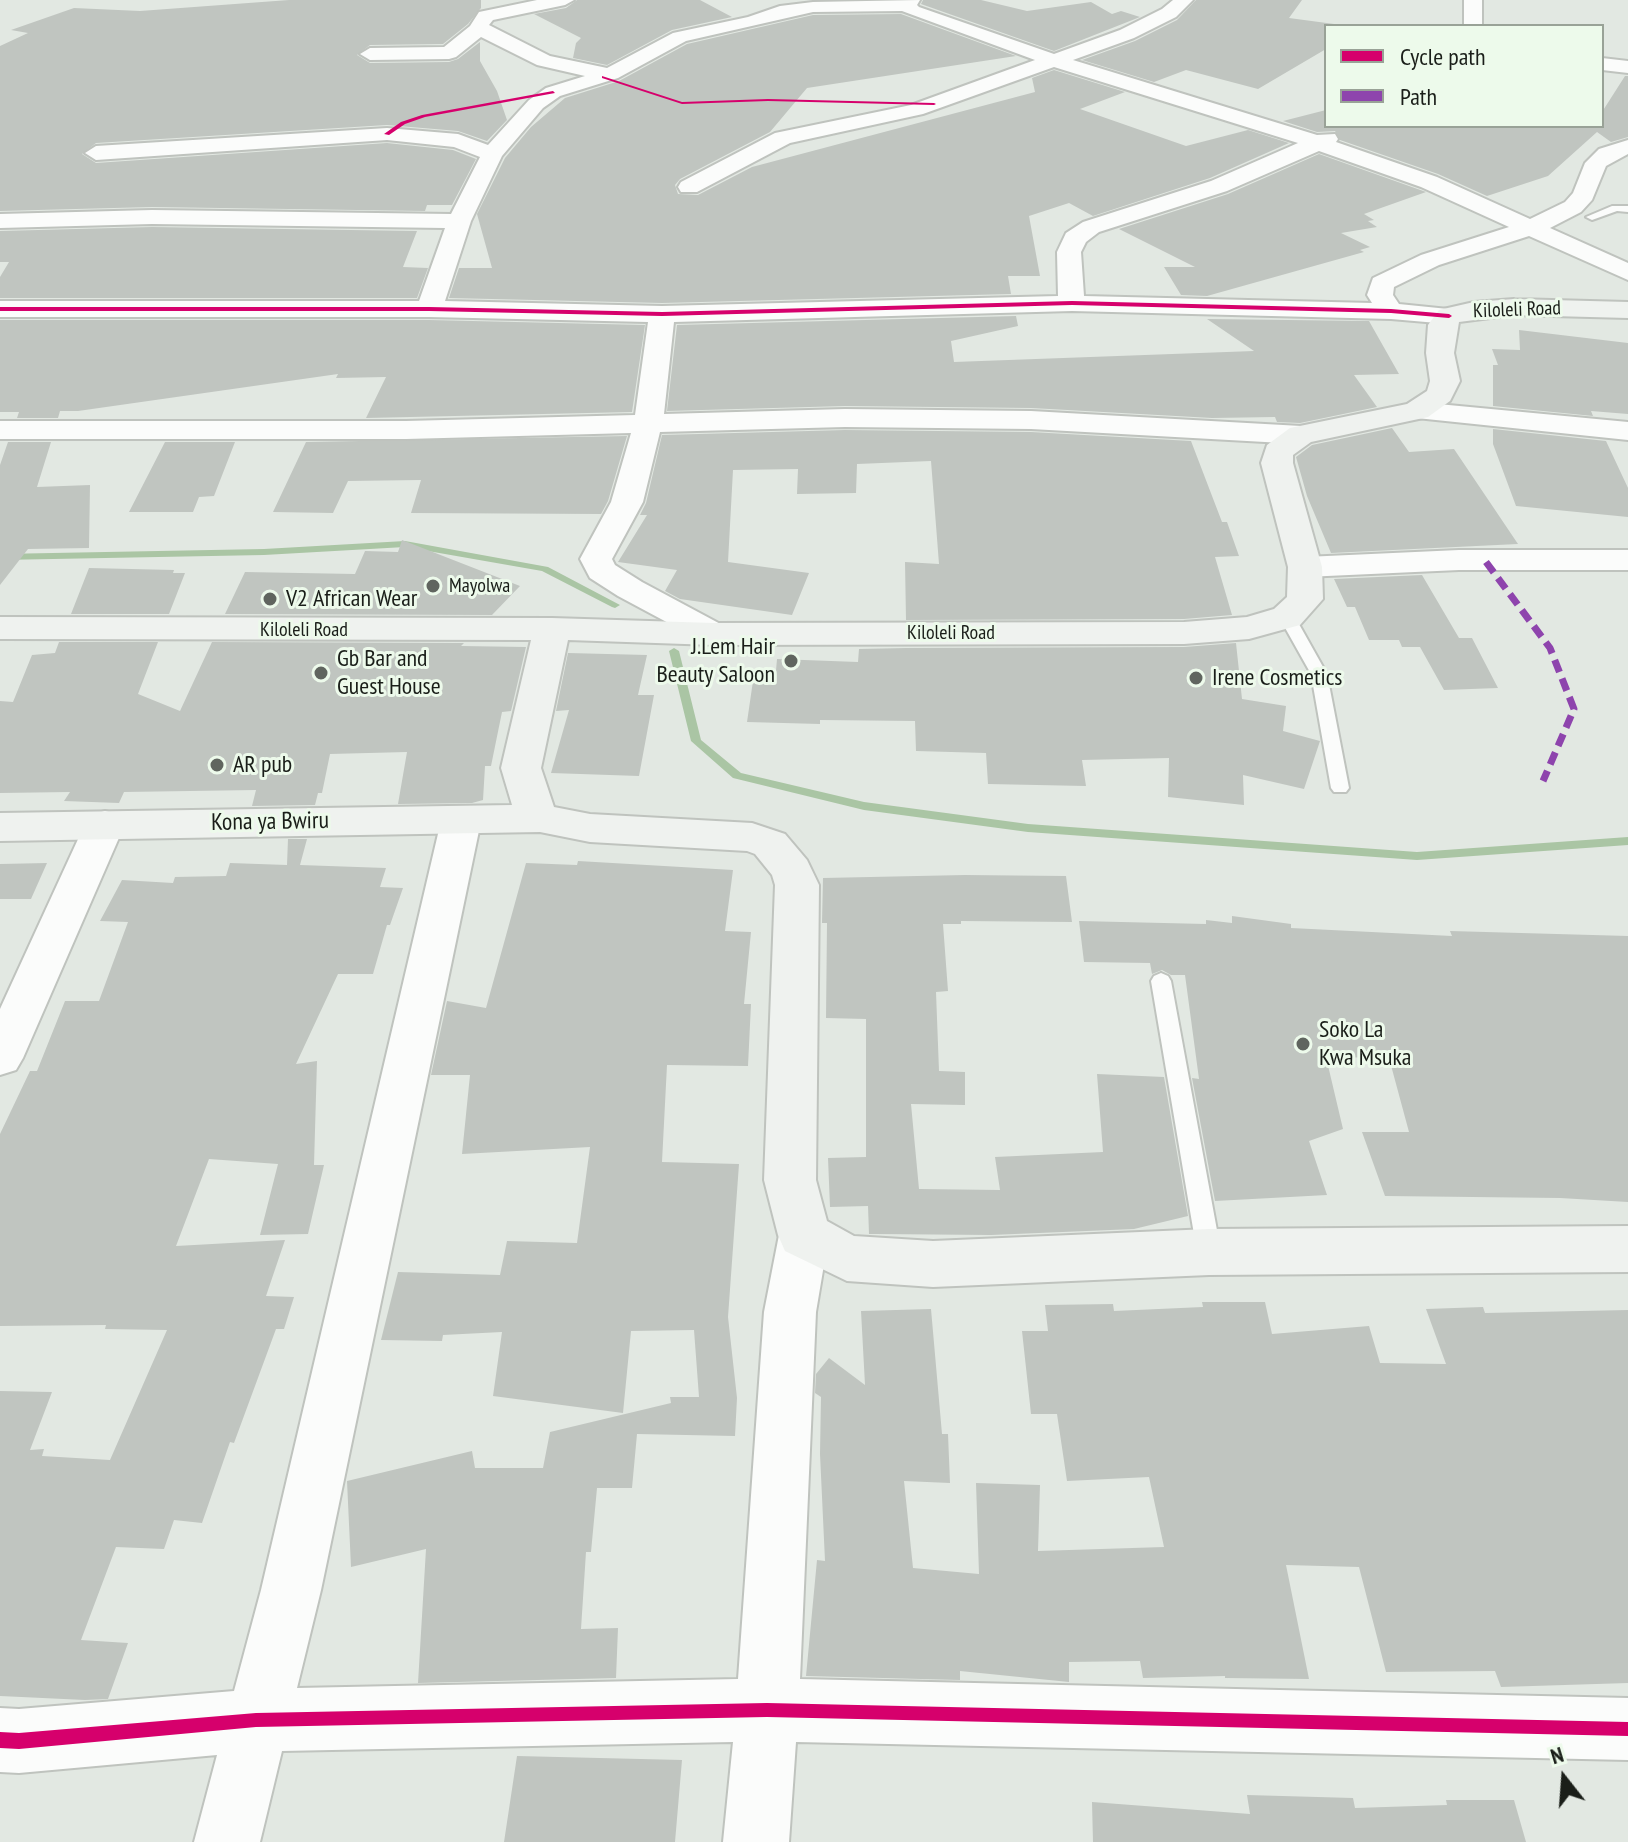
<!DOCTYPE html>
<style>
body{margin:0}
#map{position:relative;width:1628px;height:1842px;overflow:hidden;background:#e2e8e2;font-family:"PT Sans Narrow",sans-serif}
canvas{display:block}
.legend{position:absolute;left:1324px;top:24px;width:280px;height:104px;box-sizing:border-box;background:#edfaeb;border:2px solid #99a297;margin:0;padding:10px 14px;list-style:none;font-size:24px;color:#1a1e19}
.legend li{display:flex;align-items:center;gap:16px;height:40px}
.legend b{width:40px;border:2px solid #99a297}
.north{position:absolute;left:1524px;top:1738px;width:80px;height:80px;-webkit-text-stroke:6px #edfaeb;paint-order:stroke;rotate:343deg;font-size:22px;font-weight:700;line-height:32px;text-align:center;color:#1a1e19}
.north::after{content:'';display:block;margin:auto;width:28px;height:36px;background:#1a1e19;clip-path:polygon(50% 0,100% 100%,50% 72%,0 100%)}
</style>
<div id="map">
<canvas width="1628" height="1842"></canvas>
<ul class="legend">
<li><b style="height:10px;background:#d6006c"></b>Cycle path</li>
<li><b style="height:10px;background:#8e44ad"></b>Path</li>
</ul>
<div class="north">N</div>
</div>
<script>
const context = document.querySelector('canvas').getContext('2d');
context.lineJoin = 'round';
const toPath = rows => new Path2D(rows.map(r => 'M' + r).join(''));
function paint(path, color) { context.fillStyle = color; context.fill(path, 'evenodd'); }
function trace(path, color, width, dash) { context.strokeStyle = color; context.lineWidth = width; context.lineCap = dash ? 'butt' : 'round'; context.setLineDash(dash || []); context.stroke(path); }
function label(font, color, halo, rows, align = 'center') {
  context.font = font + ' "PT Sans Narrow",sans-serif'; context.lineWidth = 6; context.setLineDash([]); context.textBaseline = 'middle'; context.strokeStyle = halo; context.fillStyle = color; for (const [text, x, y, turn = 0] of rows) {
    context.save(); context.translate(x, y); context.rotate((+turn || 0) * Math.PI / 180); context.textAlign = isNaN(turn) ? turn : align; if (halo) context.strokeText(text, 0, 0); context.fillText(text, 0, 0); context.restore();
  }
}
paint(toPath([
 [405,541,548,567,620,605,615,608,612,607,542,571,405,547,264,555,0,560,0,554,264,549,405,541],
 [674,648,679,651,701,740,741,773,864,802,1028,824,1417,852,1628,837,1628,845,1417,860,1028,832,864,810,733,778,691,741,669,651,674,648]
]), '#aac5a4');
paint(toPath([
 [289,0,481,0,481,8,468,24,443,44,370,45,357,55,370,63,449,62,458,59,480,42,480,61,497,91,507,120,487,141,458,131,387,125,96,143,82,154,96,163,387,143,453,150,476,159,452,205,427,205,425,211,152,207,0,211,0,46,28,33,11,30,74,8,140,11],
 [577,0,700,0,732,17,672,30,607,65,573,58,576,43,581,38,534,14,566,8],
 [923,0,981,0,1027,11,1091,2,1112,14,1121,11,1140,17,1054,51,921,4],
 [1196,0,1302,0,1289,18,1349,26,1326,26,1326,49,1258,89,1186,70,1154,82,1082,60,1135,41,1177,20],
 [901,14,1016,56,807,88,770,132,680,179,675,185,678,194,698,195,752,167,1035,92,1032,78,1054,70,1125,92,1080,109,1186,146,1248,130,1289,143,1210,178,1093,216,1069,203,1029,216,1040,276,1008,276,1011,294,662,303,449,298,459,268,492,268,477,214,505,158,531,127,565,98,619,81,687,44,813,15],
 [1625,76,1628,76,1628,137,1611,142,1597,132,1548,176,1487,196,1438,174,1340,140,1335,131,1317,132,1283,121,1326,110,1326,126,1602,126,1602,112],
 [1319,154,1426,192,1364,214,1374,220,1368,221,1377,227,1341,233,1370,247,1360,250,1364,252,1207,296,1181,295,1164,267,1195,267,1119,229,1228,194],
 [152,227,417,231,403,267,428,268,417,298,0,298,0,277,9,262,0,262,0,231],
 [1016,316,1018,326,951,341,954,362,1254,351,1207,319,1369,321,1399,374,1354,375,1377,407,1300,423,1277,422,1275,417,1212,418,1031,408,845,406,667,411,677,325],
 [0,320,429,320,645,325,632,412,366,418,386,377,336,378,338,374,78,411,60,411,58,418,17,418,19,412,0,412],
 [1519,330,1628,343,1628,414,1591,411,1593,416,1493,406,1493,365,1498,365,1492,349,1520,350],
 [1392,428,1409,452,1454,449,1518,544,1331,553,1307,496,1296,457,1312,445],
 [1493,429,1606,441,1628,488,1628,517,1516,506,1493,444],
 [845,430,1031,432,1191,441,1222,522,1227,522,1239,556,1215,557,1232,615,1184,619,906,620,905,562,939,564,931,461,857,464,856,493,797,494,798,469,733,470,728,562,809,573,792,615,680,599,665,591,677,570,618,562,647,515,640,515,646,503,662,435],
 [627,436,608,501,601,514,411,513,421,480,348,481,333,513,273,512,306,442],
 [8,442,51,442,37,487,90,485,89,548,28,549,0,585,0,465],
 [165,442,235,442,214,496,199,497,193,512,129,512],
 [402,540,520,586,492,615,225,614,245,572,355,574,365,551,398,552],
 [89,568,174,570,173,573,185,573,169,614,71,614],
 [1422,575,1459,638,1472,638,1498,688,1444,690,1420,647,1402,647,1399,640,1369,640,1355,607,1347,607,1334,579],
 [59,642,158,642,138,694,180,711,212,642,464,643,461,646,526,647,511,711,502,712,491,766,485,766,483,800,472,803,398,804,407,752,330,754,322,793,318,793,315,805,252,806,256,790,124,792,119,803,64,801,70,792,0,793,0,701,13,702,32,655,55,653],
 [1236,643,1242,699,1286,706,1283,731,1320,741,1304,789,1243,775,1244,805,1168,797,1169,758,1082,760,1086,786,988,784,986,753,916,751,915,721,820,720,820,724,747,722,753,681,775,682,777,659,858,662,859,649,906,648,1184,647],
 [568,653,647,655,638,695,654,695,639,776,551,773,569,710,556,711],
 [288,839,307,839,300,865,386,868,380,887,403,888,390,925,387,925,373,974,338,974,296,1064,317,1061,314,1165,324,1165,308,1234,260,1235,278,1164,209,1159,176,1246,285,1240,266,1296,294,1297,284,1329,276,1329,234,1443,230,1442,202,1523,174,1520,164,1549,116,1547,81,1640,128,1643,108,1699,85,1700,0,1696,0,1391,52,1392,30,1450,44,1449,42,1456,110,1460,167,1330,105,1329,106,1325,0,1326,0,1134,30,1071,37,1071,65,1001,99,1001,128,922,100,921,122,880,173,883,175,877,226,876,230,863,287,865],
 [578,861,733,870,725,931,751,932,744,1004,751,1004,748,1066,667,1065,662,1162,739,1164,728,1317,737,1398,735,1436,637,1434,632,1488,597,1488,591,1552,586,1552,581,1629,618,1628,616,1678,418,1683,426,1549,351,1567,347,1481,472,1451,475,1468,543,1468,550,1432,671,1403,670,1397,699,1397,694,1330,631,1331,623,1413,493,1396,502,1332,443,1335,442,1341,381,1340,398,1272,500,1275,507,1241,577,1243,590,1147,462,1154,470,1075,431,1075,447,1001,486,1008,526,863,577,865],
 [47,863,31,899,0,899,0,864],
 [965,875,1066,876,1072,922,961,921,961,924,943,924,948,991,936,992,939,1071,965,1072,965,1105,911,1104,919,1189,1000,1190,995,1157,1103,1152,1097,1074,1164,1077,1188,1216,1134,1229,991,1235,876,1234,869,1234,868,1206,830,1207,828,1158,866,1157,866,1019,826,1018,827,923,822,923,823,878],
 [1232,916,1291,924,1291,928,1452,936,1450,931,1628,936,1628,1202,1560,1198,1385,1196,1362,1132,1409,1132,1389,1058,1326,1057,1343,1129,1309,1141,1327,1195,1215,1201,1192,1078,1199,1079,1185,975,1171,975,1162,970,1152,974,1150,963,1084,962,1079,921,1206,924,1206,920,1232,923],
 [1202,1302,1265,1302,1272,1334,1369,1326,1380,1363,1446,1364,1426,1309,1483,1307,1485,1313,1628,1310,1628,1683,1501,1687,1495,1671,1386,1672,1359,1567,1286,1565,1309,1679,1225,1678,1225,1676,1143,1678,1140,1661,1069,1662,1069,1682,960,1671,960,1680,806,1676,817,1560,825,1561,820,1454,821,1397,815,1393,816,1374,829,1358,865,1385,861,1311,931,1309,942,1434,948,1434,950,1483,904,1481,913,1568,979,1574,976,1483,1040,1485,1038,1551,1164,1547,1149,1477,1067,1481,1057,1414,1031,1414,1022,1331,1048,1331,1045,1305,1113,1304,1114,1311,1203,1307],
 [517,1756,682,1760,675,1842,504,1842],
 [1247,1795,1353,1798,1355,1808,1447,1805,1446,1800,1514,1800,1526,1842,1093,1842,1092,1802,1250,1814]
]), '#c0c5c0');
const lane = toPath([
 [1612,206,1628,206,1628,212,1617,211,1592,220,1586,217,1612,206],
 [1287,612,1295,617,1327,674,1349,788,1346,792,1334,792,1331,788,1311,674,1279,617,1287,612],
 [1161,973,1168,976,1171,981,1221,1252,1218,1259,1209,1262,1200,1259,1197,1252,1151,981,1154,976,1161,973]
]);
const street = toPath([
 [537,0,574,0,565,5,493,20,489,25,550,56,607,68,673,33,748,17,780,6,813,2,920,0,917,5,919,7,1054,54,1120,30,1162,9,1173,0,1193,0,1176,17,1134,38,1073,60,1317,135,1335,134,1338,139,1336,142,1437,177,1530,219,1565,202,1573,193,1585,163,1599,149,1628,140,1628,154,1606,166,1592,200,1581,212,1550,228,1628,263,1628,280,1529,236,1439,265,1394,287,1393,295,1399,304,1458,310,1462,316,1458,322,1449,324,1391,319,1072,311,674,322,664,414,845,409,1031,411,1301,426,1311,429,1316,435,1311,441,1301,444,1031,429,845,427,660,432,643,502,612,559,615,565,642,582,726,627,731,634,726,641,714,644,702,641,618,596,590,578,580,559,611,502,631,433,406,439,0,439,0,421,406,421,635,415,648,322,429,317,0,317,0,301,419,301,445,228,152,224,0,228,0,214,152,210,451,214,480,157,454,147,387,140,96,160,85,153,96,146,387,128,458,134,488,145,529,100,546,88,585,76,537,65,481,37,456,57,449,59,370,60,360,54,370,48,444,47,470,26,479,12,537,0],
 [902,11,1035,60,911,105,775,133,681,182,678,187,681,192,697,192,790,143,923,114,1054,67,1298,143,1211,181,1083,222,1066,233,1057,252,1058,296,662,306,445,301,471,221,502,156,543,108,560,96,618,78,686,41,813,12,902,11],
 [1319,151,1421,187,1509,227,1421,255,1373,278,1367,295,1372,303,1084,296,1081,252,1086,242,1099,232,1227,191,1319,151],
 [1464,0,1482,0,1482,26,1464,26,1464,0],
 [1602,58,1628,61,1628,73,1602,70,1602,58],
 [1417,402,1628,422,1628,440,1407,417,1403,411,1407,405,1417,402],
 [1459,550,1628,550,1628,570,1459,570,1305,577,1293,574,1289,567,1293,560,1305,557,1459,550],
 [461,808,475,812,481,821,321,1590,297,1688,738,1679,764,1312,779,1235,786,1220,804,1214,822,1220,829,1235,816,1312,800,1679,1628,1698,1628,1760,796,1742,789,1842,723,1842,733,1742,282,1751,260,1842,194,1842,217,1755,19,1773,0,1772,0,1708,19,1709,234,1691,261,1590,441,821,447,812,461,808],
 [105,811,119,815,125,824,23,1058,16,1070,0,1075,0,1009,85,824,91,815,105,811]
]);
const secondary = toPath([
 [1514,299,1628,302,1628,318,1514,315,1459,322,1454,353,1460,381,1450,401,1428,417,1311,442,1293,455,1293,463,1322,567,1323,599,1300,625,1249,639,1184,644,714,645,568,640,541,768,554,807,590,814,752,823,785,834,807,860,819,885,816,1180,827,1221,854,1236,933,1241,1209,1229,1628,1226,1628,1272,1209,1275,933,1287,847,1281,785,1251,778,1235,764,1180,775,885,772,875,755,854,747,851,590,842,540,832,0,841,0,813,512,805,501,768,531,640,0,639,0,617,552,618,714,623,1184,622,1247,617,1274,609,1287,597,1288,567,1261,463,1267,445,1290,428,1407,404,1427,391,1430,381,1426,353,1428,325,1439,310,1474,302,1514,299]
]);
trace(lane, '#bfc3be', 4);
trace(street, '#bfc3be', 4);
trace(secondary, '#bfc3be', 4);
paint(lane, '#fbfcfb');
paint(street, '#fbfcfb');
paint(secondary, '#eff2ef');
trace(toPath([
 [1486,562,1550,648,1574,709,1543,781]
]), '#8e44ad', 7, [13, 7]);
paint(toPath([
 [602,76,682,102,768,99,934,103,936,104,934,105,768,101,682,104,602,78,602,76],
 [553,91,555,93,425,117,405,124,389,135,384,134,401,122,422,115,553,91],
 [1072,301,1391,309,1449,314,1452,316,1449,318,1391,313,1072,305,662,316,429,311,0,311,0,307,429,307,662,312,1072,301],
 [767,1703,1628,1722,1628,1736,767,1717,256,1727,19,1749,0,1748,0,1732,19,1733,256,1713,767,1703]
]), '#d6006c');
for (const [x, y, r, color] of [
 [433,586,8,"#60655f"],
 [270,599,8,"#60655f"],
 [791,661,8,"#60655f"],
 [321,673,8,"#60655f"],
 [1196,678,8,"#60655f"],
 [217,765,8,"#60655f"],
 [1303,1044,8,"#60655f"]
]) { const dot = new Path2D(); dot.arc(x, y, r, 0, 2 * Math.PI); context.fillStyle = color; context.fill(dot); trace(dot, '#edfaeb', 3); }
label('20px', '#1a1e19', '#edfaeb', [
 ["Kiloleli Road",1517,310,-2],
 ["Kiloleli Road",304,630],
 ["Kiloleli Road",951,633]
]);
label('20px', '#1a1e19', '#edfaeb', [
 ["Mayolwa",449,586]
], 'left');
label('24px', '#1a1e19', '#edfaeb', [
 ["V2 African Wear",286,599],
 ["J.Lem Hair",775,647,"right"],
 ["Beauty Saloon",775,675,"right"],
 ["Gb Bar and",337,659],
 ["Guest House",337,687],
 ["Irene Cosmetics",1212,678],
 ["AR pub",233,765],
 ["Soko La",1319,1030],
 ["Kwa Msuka",1319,1058]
], 'left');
label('24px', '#1a1e19', '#edfaeb', [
 ["Kona ya Bwiru",270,822,-1]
]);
</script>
